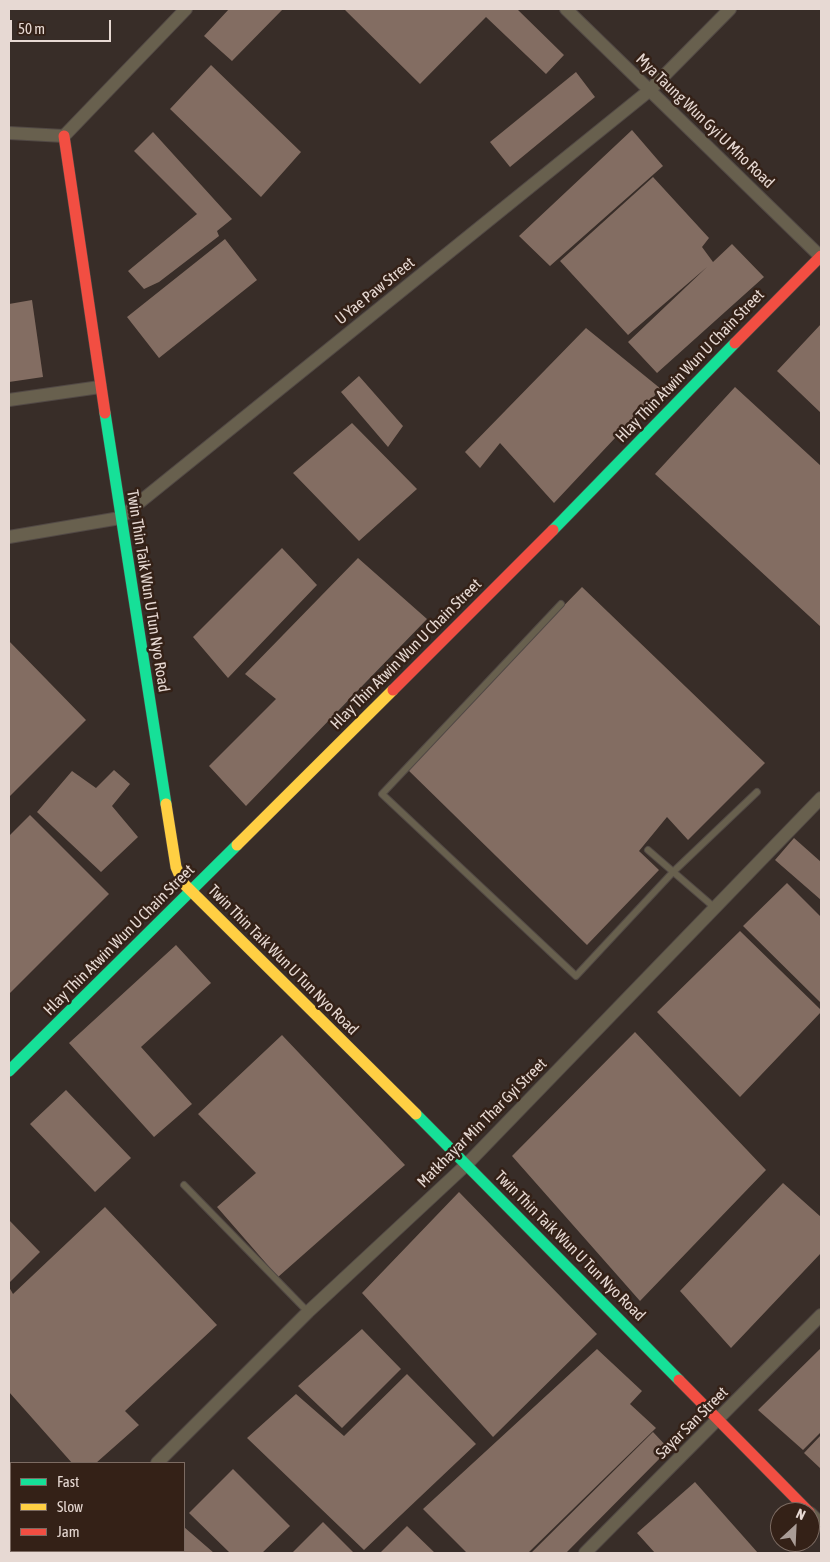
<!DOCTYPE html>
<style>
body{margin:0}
#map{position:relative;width:830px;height:1562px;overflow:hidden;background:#382d28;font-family:"Asap Condensed",sans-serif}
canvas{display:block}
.frame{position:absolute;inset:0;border:10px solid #e7d9d3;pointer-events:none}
.legend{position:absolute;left:10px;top:1462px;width:175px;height:90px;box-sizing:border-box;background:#342117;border:1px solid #7c6b62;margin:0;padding:6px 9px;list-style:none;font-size:15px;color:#e7d9d3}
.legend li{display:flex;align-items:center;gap:10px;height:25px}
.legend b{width:25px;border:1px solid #7c6b62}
.north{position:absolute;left:770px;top:1502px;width:50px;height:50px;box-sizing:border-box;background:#342117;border:1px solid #7c6b62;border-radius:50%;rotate:25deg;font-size:14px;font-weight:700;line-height:20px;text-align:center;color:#e7d9d3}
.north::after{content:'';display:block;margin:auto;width:18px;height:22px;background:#aa9d97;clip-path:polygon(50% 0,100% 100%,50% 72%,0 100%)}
.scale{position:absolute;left:10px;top:20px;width:101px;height:22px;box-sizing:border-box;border:2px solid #e7d9d3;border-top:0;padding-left:6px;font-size:15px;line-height:18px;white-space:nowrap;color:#e7d9d3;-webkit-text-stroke:4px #342117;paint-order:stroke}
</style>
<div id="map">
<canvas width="830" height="1562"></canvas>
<div class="frame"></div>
<ul class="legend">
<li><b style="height:6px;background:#16e098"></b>Fast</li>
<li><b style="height:6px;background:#ffcf43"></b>Slow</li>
<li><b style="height:6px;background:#f24e42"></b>Jam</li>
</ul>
<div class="north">N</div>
<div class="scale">50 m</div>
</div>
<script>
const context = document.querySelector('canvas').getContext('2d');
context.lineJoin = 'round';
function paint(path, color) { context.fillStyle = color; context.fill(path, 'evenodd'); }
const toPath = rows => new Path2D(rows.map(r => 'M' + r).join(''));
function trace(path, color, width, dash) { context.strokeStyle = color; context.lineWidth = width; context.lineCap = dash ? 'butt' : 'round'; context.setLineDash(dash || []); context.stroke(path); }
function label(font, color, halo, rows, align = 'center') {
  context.font = font + ' "Asap Condensed",sans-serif'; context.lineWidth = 5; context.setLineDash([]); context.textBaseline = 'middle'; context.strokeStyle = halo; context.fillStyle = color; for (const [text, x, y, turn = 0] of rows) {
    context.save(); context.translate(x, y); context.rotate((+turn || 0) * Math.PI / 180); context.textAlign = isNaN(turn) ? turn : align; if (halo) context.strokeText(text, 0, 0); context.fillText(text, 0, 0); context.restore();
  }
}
paint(toPath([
 [229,9,283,9,232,61,204,36],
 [344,9,517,9,564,55,546,74,486,17,420,84],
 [211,65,301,152,261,197,170,109],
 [576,72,595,97,510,167,490,142],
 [632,130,663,166,550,266,519,236],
 [153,132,232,219,217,231,219,236,159,282,144,289,128,271,197,214,134,151],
 [653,177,709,238,702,247,713,262,732,244,764,277,657,373,628,342,707,267,628,335,560,261],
 [225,239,257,280,159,358,127,317],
 [32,300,43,377,9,382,9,304],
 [821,324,821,413,777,371],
 [586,328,661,389,554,503,500,443,480,468,465,452],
 [359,376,403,426,388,447,341,392],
 [735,387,821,466,821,627,655,474],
 [352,423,417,489,359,541,293,473],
 [282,548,317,585,228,678,193,637],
 [358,558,427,619,246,806,209,766,276,699,245,674],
 [582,587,765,763,688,840,667,817,639,851,659,870,587,945,406,768],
 [9,641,86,720,9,797],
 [114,770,130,784,112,806,138,837,101,872,37,812,72,771,96,788],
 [30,815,109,894,9,994,9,836],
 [794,838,821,862,821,900,775,860],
 [787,883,821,917,821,1003,743,926],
 [740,931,821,1010,821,1012,740,1097,657,1012],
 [176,945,211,983,141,1047,192,1104,154,1137,69,1043],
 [635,1032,766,1170,640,1301,512,1156],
 [282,1035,405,1165,278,1277,217,1207,256,1173,198,1114],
 [66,1090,131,1158,95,1192,30,1124],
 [783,1183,821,1217,821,1253,731,1348,680,1291],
 [459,1192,597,1334,493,1437,362,1293],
 [105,1207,217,1325,125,1411,139,1425,96,1463,72,1463,9,1392,9,1287,13,1294],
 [9,1220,40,1252,9,1283],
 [362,1329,401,1369,342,1428,298,1386],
 [821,1348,821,1432,803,1450,758,1410],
 [597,1349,642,1391,630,1404,656,1428,528,1553,467,1553,423,1509],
 [407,1374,476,1444,364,1550,247,1438,296,1394,344,1436],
 [653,1432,669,1449,566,1553,531,1553],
 [821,1435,821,1469,804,1453],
 [233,1469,290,1526,262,1553,230,1553,189,1513],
 [695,1482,758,1553,655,1553,637,1533],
 [323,1522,354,1553,292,1553],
 [407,1526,435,1553,380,1553],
 [184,1527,214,1553,148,1553,151,1551,184,1551]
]), '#836d62');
const lane = toPath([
 [561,604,382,794,576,976,673,872,757,792],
 [648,850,715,908],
 [184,1185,308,1312],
 [111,1551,114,1553]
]);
const street = toPath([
 [566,9,821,257],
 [9,133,64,136,186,9],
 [9,400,100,387],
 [9,537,120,518,650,90,730,9],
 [157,1463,308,1312,467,1164,821,798],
 [810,1513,821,1524],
 [67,1553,70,1551],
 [585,1553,821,1315]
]);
const fast = toPath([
 [105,413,166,804],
 [553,530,735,343],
 [9,1071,237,845],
 [416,1114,679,1380]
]);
const slow = toPath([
 [166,804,176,867,183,883,416,1114],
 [237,845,393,690]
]);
const jam = toPath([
 [64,136,105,413],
 [735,343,821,256],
 [393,690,553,530],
 [679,1380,809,1512]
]);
trace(lane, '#524945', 8);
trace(street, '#524945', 14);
trace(fast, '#524945', 12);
trace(slow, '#524945', 12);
trace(jam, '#524945', 12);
trace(lane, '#68604e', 6);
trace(street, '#68604e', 12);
trace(fast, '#16e098', 11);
trace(slow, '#ffcf43', 11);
trace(jam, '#f24e42', 11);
label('16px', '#e7d9d3', '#342117', [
 ["Mya Taung Wun Gyi U Mho Road",705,121,44],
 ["U Yae Paw Street",375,291,-39],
 ["Hlay Thin Atwin Wun U Chain Street",690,366,-46],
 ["Twin Thin Taik Wun U Tun Nyo Road",148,591,81],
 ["Hlay Thin Atwin Wun U Chain Street",406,654,-45],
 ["Hlay Thin Atwin Wun U Chain Street",119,940,-45],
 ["Twin Thin Taik Wun U Tun Nyo Road",283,960,45],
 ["Matkhayar Min Thar Gyi Street",482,1123,-45],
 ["Twin Thin Taik Wun U Tun Nyo Road",570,1246,45],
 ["Sayar San Street",692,1423,-45]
]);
</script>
